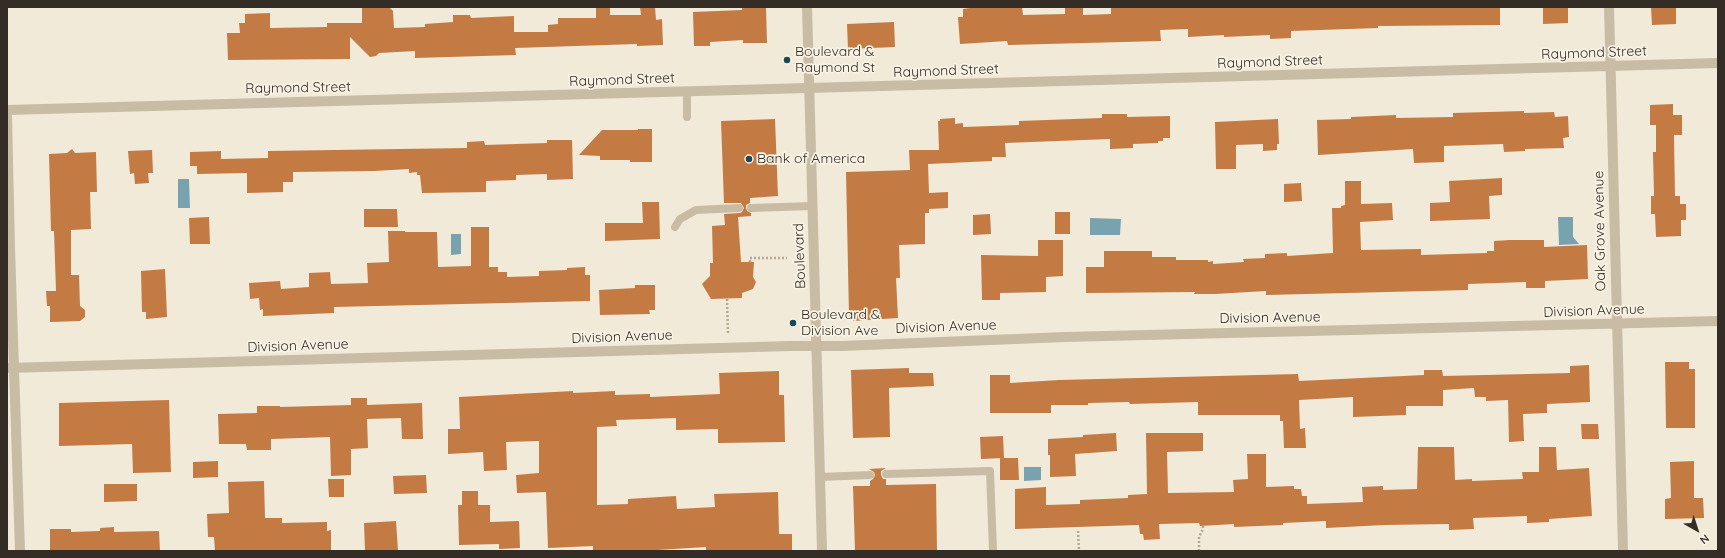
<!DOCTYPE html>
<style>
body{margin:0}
#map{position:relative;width:1725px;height:558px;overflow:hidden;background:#f1ead9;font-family:Quicksand,sans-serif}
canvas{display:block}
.frame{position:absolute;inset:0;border:8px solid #342d26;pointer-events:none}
.north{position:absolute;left:1677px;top:510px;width:40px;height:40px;-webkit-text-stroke:3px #f9f3e5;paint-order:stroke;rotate:141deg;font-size:11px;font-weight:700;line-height:16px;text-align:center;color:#342d26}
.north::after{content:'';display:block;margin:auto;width:14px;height:18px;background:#342d26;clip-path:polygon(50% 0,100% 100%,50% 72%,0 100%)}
</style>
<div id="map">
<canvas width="1725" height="558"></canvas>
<div class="frame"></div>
<div class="north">N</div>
</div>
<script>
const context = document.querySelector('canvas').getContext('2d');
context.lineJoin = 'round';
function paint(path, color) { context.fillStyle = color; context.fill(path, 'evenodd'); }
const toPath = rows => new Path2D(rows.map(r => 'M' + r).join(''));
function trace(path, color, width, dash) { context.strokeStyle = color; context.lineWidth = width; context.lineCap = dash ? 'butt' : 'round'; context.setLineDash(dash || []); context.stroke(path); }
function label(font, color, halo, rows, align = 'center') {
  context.font = font + ' Quicksand,sans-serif'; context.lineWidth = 3.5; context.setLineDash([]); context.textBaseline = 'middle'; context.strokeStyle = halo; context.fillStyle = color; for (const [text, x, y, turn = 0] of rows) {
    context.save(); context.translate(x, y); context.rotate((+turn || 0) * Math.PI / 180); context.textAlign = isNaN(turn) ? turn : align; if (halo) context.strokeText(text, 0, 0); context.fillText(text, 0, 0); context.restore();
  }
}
paint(toPath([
 [178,179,189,179,190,208,178,208],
 [1558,217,1573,217,1573,237,1579,244,1559,245],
 [1090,218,1121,219,1120,235,1090,235],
 [451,234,461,234,461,254,451,255],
 [1024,467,1041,467,1041,480,1024,481]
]), '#78a2ad');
paint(toPath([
 [362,7,389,7,393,11,394,28,425,27,425,24,453,22,453,15,470,15,471,18,514,16,514,32,548,32,548,25,558,24,558,18,596,18,596,7,610,7,610,15,641,15,640,7,655,7,656,20,662,19,663,45,637,46,637,44,515,48,516,55,415,58,415,51,379,53,376,56,370,57,350,37,350,59,228,60,227,33,240,33,239,23,245,23,245,14,270,13,270,28,327,27,327,23,362,23],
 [742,7,766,7,767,43,743,43,743,40,710,42,710,46,694,46,693,12,742,10],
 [970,7,1022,7,1023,15,1065,14,1065,7,1083,7,1083,15,1111,14,1111,8,1143,7,1500,7,1500,25,1378,26,1378,28,1291,31,1291,38,1270,39,1270,35,1224,37,1224,35,1188,37,1188,29,1160,30,1161,41,1008,45,1007,41,960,44,958,17,963,17,963,9,970,8],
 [1543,7,1568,7,1568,23,1543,24],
 [1651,7,1676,7,1676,24,1652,25],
 [894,22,895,47,848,49,847,24],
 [1673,104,1673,115,1682,115,1682,135,1674,135,1675,196,1680,196,1680,204,1686,204,1686,220,1681,220,1681,236,1656,237,1655,214,1651,214,1651,196,1654,196,1653,152,1656,152,1656,125,1650,125,1650,105],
 [1524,111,1524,113,1554,112,1555,117,1568,116,1569,137,1563,138,1564,148,1525,149,1525,151,1504,152,1503,144,1444,146,1444,162,1414,163,1413,149,1318,155,1317,120,1351,119,1351,117,1396,115,1396,118,1453,117,1453,113],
 [1102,114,1127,114,1127,117,1170,116,1170,138,1163,138,1163,141,1158,141,1158,143,1133,144,1133,148,1110,149,1110,139,1005,143,1006,157,992,157,992,161,928,164,929,193,948,192,948,208,929,209,929,213,925,213,925,244,899,245,900,278,896,278,898,318,853,321,849,316,846,172,910,170,909,150,939,150,938,121,940,121,940,119,955,118,955,124,963,123,963,127,1019,125,1019,121,1102,118],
 [775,119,778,196,750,198,750,203,746,205,746,208,747,211,751,213,751,216,738,217,741,262,754,262,753,277,756,282,753,289,742,293,742,298,711,299,702,284,710,276,710,263,713,263,712,226,725,225,724,214,740,213,742,212,744,208,741,203,724,203,721,121],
 [1278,119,1279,144,1277,144,1277,150,1263,151,1263,144,1236,145,1236,169,1216,169,1215,122],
 [638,129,652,129,652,162,630,162,630,160,600,160,600,156,579,155,602,130,638,130],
 [547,140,572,140,573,179,547,180,547,174,516,175,516,180,486,181,486,192,422,193,420,175,417,175,417,172,409,173,409,169,374,171,293,172,293,182,283,182,283,192,247,193,247,173,197,174,197,166,190,166,190,152,221,151,221,159,268,158,268,151,467,148,467,142,484,141,485,145,547,143],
 [72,149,75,153,96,152,97,192,90,192,91,229,71,230,71,275,79,275,80,306,85,310,85,317,80,321,50,322,50,306,47,306,46,291,56,291,54,231,51,231,49,154,67,153],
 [152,150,153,173,148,173,149,183,135,184,134,173,130,174,128,151],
 [1502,178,1502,195,1489,196,1490,219,1430,221,1430,203,1450,202,1449,181],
 [1345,181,1361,181,1361,204,1392,203,1393,220,1360,222,1361,250,1421,249,1421,255,1487,253,1487,251,1494,251,1494,241,1510,240,1544,240,1544,247,1587,245,1588,279,1545,281,1545,288,1526,288,1526,282,1468,284,1468,290,1266,295,1266,291,1215,294,1194,294,1195,292,1086,293,1086,267,1104,267,1104,251,1152,251,1152,257,1176,257,1176,260,1208,260,1208,262,1213,261,1213,264,1244,262,1243,259,1265,258,1265,254,1287,253,1287,256,1333,253,1332,208,1341,208,1341,206,1345,205],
 [1301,183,1302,201,1284,202,1284,184],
 [642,202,659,202,660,239,605,241,605,223,643,223],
 [364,209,397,209,398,227,364,227],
 [1055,212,1070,212,1070,234,1055,234],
 [990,214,991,234,973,235,973,215],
 [209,217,210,244,190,244,189,218],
 [471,227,489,227,489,267,498,267,498,272,507,272,507,277,539,276,539,271,567,270,567,268,585,267,585,275,590,275,590,301,334,307,334,313,263,316,263,309,260,310,259,298,250,299,249,283,280,281,281,289,309,287,309,273,330,272,331,284,368,283,367,263,389,262,388,231,405,231,405,232,437,232,438,267,471,266],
 [1038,240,1063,240,1063,276,1046,277,1046,292,1000,293,1000,300,982,300,981,255,1038,256],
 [165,269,167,317,146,319,146,312,142,312,141,271],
 [635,285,655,285,655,310,649,310,650,314,600,315,599,290,635,288],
 [1665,362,1689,362,1689,369,1695,369,1695,428,1666,428],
 [1589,365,1590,402,1547,404,1547,413,1523,414,1524,441,1509,442,1508,400,1486,401,1486,397,1475,397,1474,388,1443,390,1443,406,1406,406,1406,415,1353,417,1353,397,1299,400,1300,429,1305,428,1306,448,1284,448,1283,421,1280,421,1280,415,1198,415,1198,402,1130,404,1129,402,1088,403,1088,405,1051,405,1051,413,990,413,990,375,1010,375,1010,383,1059,380,1298,374,1299,381,1424,375,1424,370,1442,370,1443,376,1570,373,1570,366],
 [909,368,909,373,933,373,934,386,889,388,890,437,853,438,851,370],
 [779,371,779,395,784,395,785,442,718,443,718,429,676,430,676,418,616,420,617,426,597,427,597,505,628,504,628,499,676,496,677,509,715,507,714,494,778,492,779,534,792,534,792,551,706,551,706,547,641,551,593,551,593,546,548,548,546,492,517,493,516,475,539,473,539,441,506,442,507,470,484,471,483,452,448,454,448,429,460,429,459,397,573,391,573,393,615,391,615,395,650,394,650,397,720,394,719,373],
 [351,398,367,398,367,405,422,403,423,439,402,439,401,418,367,419,368,448,351,449,351,475,331,476,330,437,271,439,271,450,247,450,246,444,219,444,218,414,257,413,257,406,280,406,280,407,351,405],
 [169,400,171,472,133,473,132,444,59,446,59,403],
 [1581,424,1598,424,1599,439,1582,439],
 [1116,433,1117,451,1075,454,1076,476,1050,477,1050,455,1048,455,1048,439,1083,437,1083,435],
 [1146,433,1203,433,1203,451,1167,452,1168,493,1234,492,1233,480,1248,479,1247,454,1266,454,1266,487,1294,486,1294,489,1301,489,1302,496,1307,496,1307,504,1363,502,1362,487,1383,486,1383,490,1417,489,1418,447,1454,447,1455,480,1472,479,1472,481,1523,479,1522,472,1539,472,1539,447,1556,447,1557,470,1589,468,1592,516,1549,519,1549,522,1527,523,1527,516,1473,518,1474,529,1449,530,1449,524,1384,525,1326,528,1326,521,1283,523,1283,525,1234,527,1234,524,1200,526,1199,523,1159,524,1160,539,1144,540,1143,534,1140,534,1139,525,1015,529,1015,489,1046,487,1046,505,1080,504,1080,500,1128,498,1128,495,1147,494],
 [1003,436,1004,458,981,459,980,437],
 [1000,458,1018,458,1019,480,1000,480],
 [218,461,218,477,193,478,193,462],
 [1694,461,1694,498,1703,498,1704,518,1665,519,1665,499,1671,498,1670,462],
 [886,468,881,471,881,475,883,479,886,479,886,485,936,484,937,551,855,551,853,486,870,486,870,481,873,479,875,475,874,472,869,469],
 [426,475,427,493,394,494,393,476],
 [328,479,344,479,344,497,329,497],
 [264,481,265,518,282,518,282,523,327,522,327,531,331,530,331,551,215,551,214,537,208,537,207,514,229,513,228,482],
 [104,484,137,484,137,501,104,502],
 [462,491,478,491,478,505,490,505,490,522,519,521,520,548,499,549,499,544,459,545,458,505,462,505],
 [396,521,398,551,365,551,364,523],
 [114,527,114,532,159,531,160,551,50,551,50,529,71,529,71,532,100,531,100,528]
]), '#c47a43');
trace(toPath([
 [750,262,750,258,787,258],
 [727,299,728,333],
 [1078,531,1079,551],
 [1199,551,1199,537,1203,529,1203,525]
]), '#b4a68f', 2.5, [2, 2]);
trace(toPath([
 [687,91,687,117],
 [751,208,812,206],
 [675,227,680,219,696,210,739,208],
 [886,474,990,471,993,551],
 [820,477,870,475]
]), '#c8bca5', 8);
trace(toPath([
 [1609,7,1623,551],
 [7,110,1718,63],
 [7,116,10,248,20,551],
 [7,368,791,346,842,346,1065,337,1718,321]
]), '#c8bca5', 10);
trace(toPath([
 [807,7,822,551]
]), '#c8bca5', 10);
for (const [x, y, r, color] of [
 [787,60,4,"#1d4755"],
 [749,159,4,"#1d4755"],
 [793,323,4,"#1d4755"]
]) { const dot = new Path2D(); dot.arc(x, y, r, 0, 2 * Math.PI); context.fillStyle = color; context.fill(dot); trace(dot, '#f9f3e5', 1.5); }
label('14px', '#342d26', '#f9f3e5', [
 ["Boulevard &",795,52],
 ["Raymond St",795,68],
 ["Bank of America",757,159],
 ["Boulevard &",801,315],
 ["Division Ave",801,331]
], 'left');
label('14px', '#342d26', '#f9f3e5', [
 ["Raymond Street",1594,53,-2],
 ["Raymond Street",1270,62,-2],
 ["Raymond Street",946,71,-2],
 ["Raymond Street",622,80,-2],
 ["Raymond Street",298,88,-1],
 ["Oak Grove Avenue",1600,231,-91],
 ["Boulevard",800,256,-92],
 ["Division Avenue",1594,311,-2],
 ["Division Avenue",1270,318,-1],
 ["Division Avenue",946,327,-2],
 ["Division Avenue",622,337,-2],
 ["Division Avenue",298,346,-2]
]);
</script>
